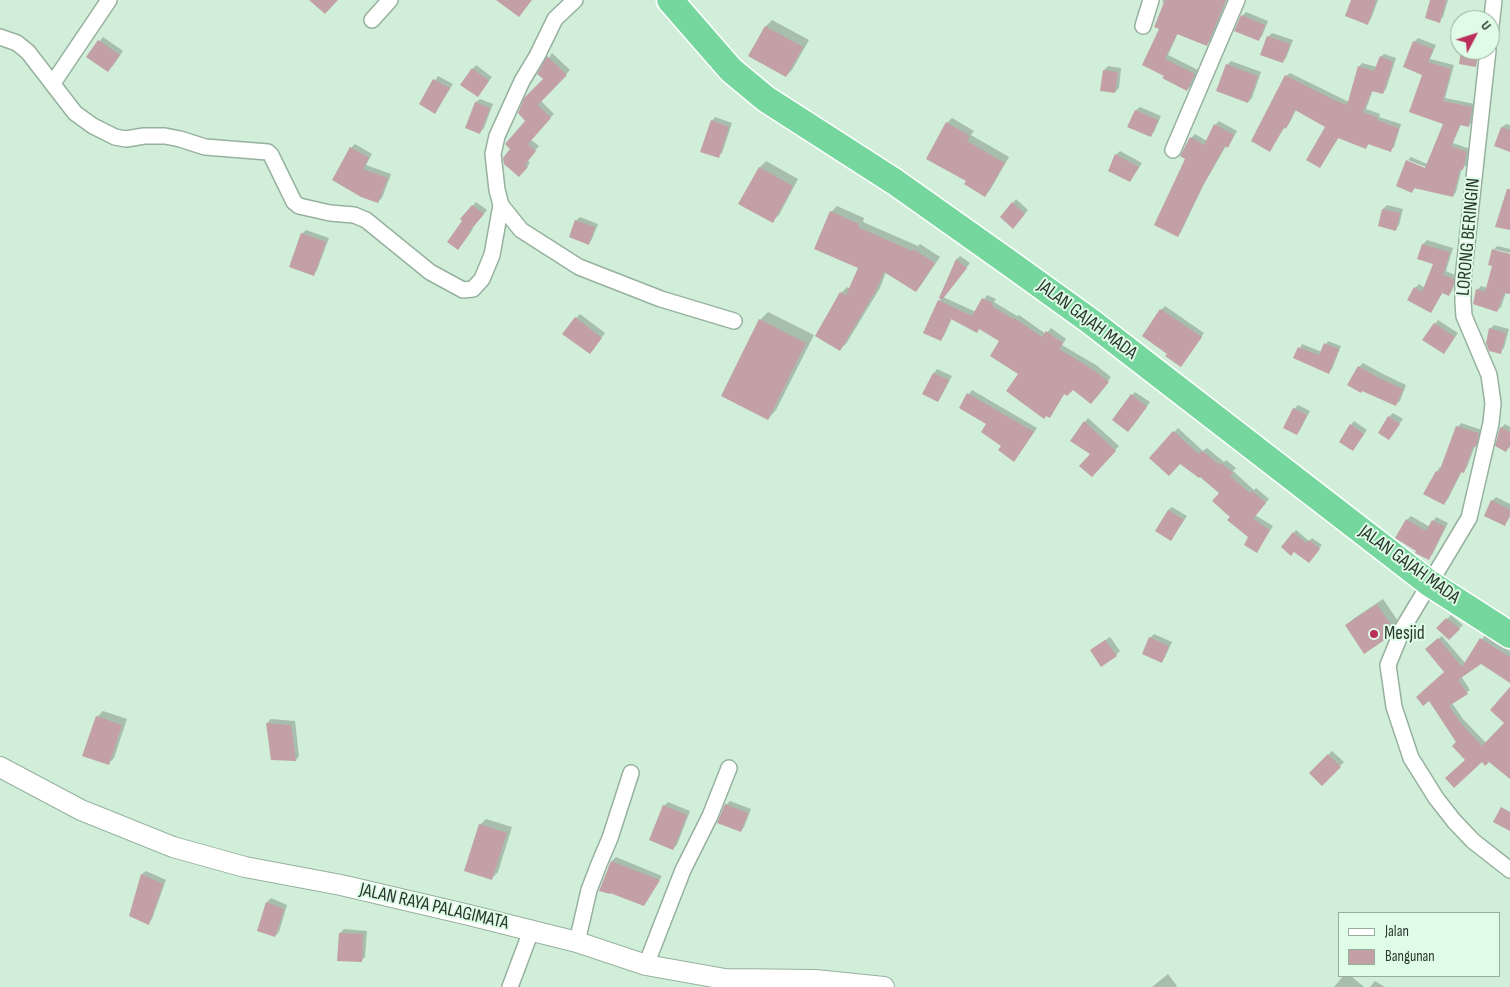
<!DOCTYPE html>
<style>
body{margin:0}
#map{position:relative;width:1510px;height:987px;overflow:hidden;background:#d1eed9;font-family:"Sofia Sans Condensed",sans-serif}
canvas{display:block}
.legend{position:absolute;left:1338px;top:912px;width:162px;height:65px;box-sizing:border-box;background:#defce6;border:1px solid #97ae9d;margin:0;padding:6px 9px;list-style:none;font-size:15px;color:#2c382f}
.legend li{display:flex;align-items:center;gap:10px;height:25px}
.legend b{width:25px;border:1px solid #97ae9d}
.north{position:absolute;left:1450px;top:10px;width:50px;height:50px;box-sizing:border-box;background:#defce6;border:1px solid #97ae9d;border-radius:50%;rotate:50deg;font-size:14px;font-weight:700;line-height:20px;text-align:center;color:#2c382f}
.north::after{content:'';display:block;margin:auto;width:18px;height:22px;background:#bc2e5c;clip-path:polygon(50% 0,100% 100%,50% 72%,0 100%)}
</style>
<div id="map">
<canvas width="1510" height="987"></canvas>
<ul class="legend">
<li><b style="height:6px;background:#fff"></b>Jalan</li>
<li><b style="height:14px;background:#c2a0a6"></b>Bangunan</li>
</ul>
<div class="north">U</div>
</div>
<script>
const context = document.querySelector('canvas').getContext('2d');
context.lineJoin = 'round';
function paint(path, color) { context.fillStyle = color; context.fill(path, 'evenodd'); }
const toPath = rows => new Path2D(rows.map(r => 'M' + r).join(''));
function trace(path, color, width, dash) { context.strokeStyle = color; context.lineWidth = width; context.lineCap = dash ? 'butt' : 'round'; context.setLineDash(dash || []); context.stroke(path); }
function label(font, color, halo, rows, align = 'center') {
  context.font = font + ' "Sofia Sans Condensed",sans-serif'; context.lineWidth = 4; context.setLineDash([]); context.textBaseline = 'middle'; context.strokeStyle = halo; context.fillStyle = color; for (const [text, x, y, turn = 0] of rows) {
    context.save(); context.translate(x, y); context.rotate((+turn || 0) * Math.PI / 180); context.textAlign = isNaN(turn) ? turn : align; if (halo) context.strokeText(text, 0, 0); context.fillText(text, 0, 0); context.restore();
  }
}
paint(toPath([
 [1163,0,1227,0,1211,40,1207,44,1178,33,1168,55,1198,70,1191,86,1187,90,1165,75,1161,28,1165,4,1162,2],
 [1352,0,1378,0,1371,19,1367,23],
 [1431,0,1448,0,1443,17,1439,21],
 [1246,12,1268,21,1262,36,1258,40,1242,16],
 [772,20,809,40,792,70,786,76,750,55,766,26],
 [1272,33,1293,40,1286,58,1282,62,1268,37],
 [103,37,123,51,112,67,88,56],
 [1418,38,1436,45,1430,59,1454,65,1445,98,1475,104,1472,122,1468,126,1461,124,1453,143,1470,149,1467,165,1462,168,1456,192,1453,196,1415,188,1412,191,1397,185,1430,171,1431,169,1408,160,1411,157,1427,164,1444,123,1423,74,1414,42],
 [1464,50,1479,53,1475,66,1462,52],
 [552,53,570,70,541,101,554,114,530,139,539,146,527,160,530,163,523,172,512,149,527,121,545,79,539,74],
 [1384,54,1396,58,1386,89,1383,93,1373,90,1366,109,1380,114,1379,117,1401,124,1394,147,1390,151,1369,144,1365,148,1339,137,1320,167,1327,127,1296,110,1289,124,1285,127,1270,150,1286,76,1290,73,1349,102,1359,67,1362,63,1377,67,1381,57],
 [1231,61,1261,72,1252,98,1248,102,1227,65],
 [476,65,492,77,478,95,473,69],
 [1108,66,1121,68,1119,88,1115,92,1104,70],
 [438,76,453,84,435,112,420,103],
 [480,99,493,104,484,128,480,132,476,102],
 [1140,107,1161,116,1154,132,1151,136,1136,110],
 [715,117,732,123,722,153,718,156,712,121],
 [952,118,974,131,971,135,1009,157,990,190,985,195,968,181,947,123],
 [1219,121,1237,131,1231,142,1227,146,1226,146,1204,184,1181,232,1178,235,1191,138,1195,134,1207,141,1215,125],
 [1506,124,1510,125,1510,151,1502,127],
 [355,144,372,154,366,165,391,174,382,198,378,202,351,148],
 [1120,151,1142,163,1130,181,1116,155],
 [766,161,798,179,779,215,772,221,740,203,760,167],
 [1016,199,1028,210,1017,223,1013,203],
 [476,202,487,210,472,228,473,229,462,244,464,221,462,219],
 [1387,205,1403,209,1399,225,1396,229,1379,225,1383,209],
 [837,206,864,218,863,222,918,246,920,244,940,257,921,285,916,291,886,272,880,288,846,344,840,349,841,293,847,287,850,289,859,267,831,212],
 [580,217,598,224,592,239,589,243,576,221],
 [306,230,329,238,317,270,314,274,302,234],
 [1427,240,1453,248,1446,271,1457,276,1452,291,1448,295,1443,292,1431,312,1415,288,1419,284,1425,288,1435,263,1419,258,1423,244],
 [1497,246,1510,249,1510,253,1494,249],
 [1494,249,1494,251,1510,255,1510,293,1506,292,1501,307,1497,311,1477,290,1481,286,1488,288,1493,265],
 [960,256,970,263,943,297,976,312,987,295,996,299,994,302,1017,316,1019,315,1046,334,1051,328,1066,339,1062,345,1096,365,1111,377,1095,399,1073,389,1065,393,1049,417,1020,374,1001,341,980,328,977,331,952,318,944,336,941,339,939,301,942,298,940,297,957,259],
 [1165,306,1204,333,1184,362,1168,353,1161,310],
 [768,312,814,335,776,410,768,419,760,320],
 [580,314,605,333,590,353,576,318],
 [1438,320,1458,333,1444,353,1435,324],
 [1494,325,1509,329,1504,348,1500,352,1490,329],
 [1328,341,1341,346,1332,369,1329,372,1295,358,1302,344,1322,352],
 [1363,363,1383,374,1406,385,1400,401,1396,404,1359,367],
 [937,369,952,376,941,397,938,401,934,373],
 [972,390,1037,428,1014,461,988,424,960,407],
 [1135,392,1150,402,1132,427,1132,395],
 [1298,405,1310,411,1300,430,1297,434,1294,409],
 [1393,413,1403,419,1389,438,1389,417],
 [1088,418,1119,446,1092,476,1092,454,1085,422],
 [1354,421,1367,430,1353,450,1351,425],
 [1461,423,1482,430,1479,442,1475,446,1467,467,1464,471,1462,471,1448,499,1444,503,1437,471,1440,467,1442,468,1458,427],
 [1505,424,1510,427,1510,447,1506,450,1501,428],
 [1178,428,1203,451,1207,448,1224,462,1226,460,1236,468,1233,471,1254,490,1256,488,1269,499,1255,515,1273,526,1257,551,1250,537,1232,516,1221,493,1200,475,1180,462,1150,458],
 [1496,497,1510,504,1510,517,1504,525,1492,501],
 [1172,507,1187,516,1174,535,1168,510],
 [1411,516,1430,527,1436,517,1448,523,1432,555,1428,558,1407,520],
 [1296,530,1309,541,1312,538,1322,545,1311,559,1294,533],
 [1383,599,1398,621,1395,629,1388,636,1347,625,1353,619],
 [1451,615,1463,625,1449,638,1438,628],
 [1154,634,1172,642,1165,657,1162,661,1150,638],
 [1485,635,1510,651,1510,681,1481,662,1461,676,1470,690,1452,703,1463,719,1487,744,1506,723,1510,689,1510,777,1489,760,1466,760,1457,742,1429,699,1446,672,1430,646,1442,636,1465,663],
 [1110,637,1120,651,1116,655,1095,647],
 [103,711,127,719,114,758,108,764,97,717],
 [271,719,295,721,299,756,296,760,272,758,267,723],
 [1332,751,1344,762,1322,784,1311,773],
 [730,801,751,809,744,827,741,831,726,805],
 [668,802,690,811,677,845,673,849,664,806],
 [486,819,512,827,498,872,492,878,480,825],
 [616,857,662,876,644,905,612,861],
 [146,871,166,880,152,919,148,923,131,916,142,874],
 [271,898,287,905,279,932,275,936,258,931,267,902],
 [344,929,367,931,365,957,361,961,340,933],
 [1168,974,1177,986,1176,987,1152,987],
 [1343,976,1351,976,1364,987,1334,987],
 [1375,981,1385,987,1370,987]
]), '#0003');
paint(toPath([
 [309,0,338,0,325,14],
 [496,0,532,0,519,17],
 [1165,0,1226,0,1207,46,1177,34,1165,59,1195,74,1187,91,1162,78,1164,76,1142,65,1159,29,1154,27],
 [1351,0,1376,0,1368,25,1345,16],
 [1430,0,1446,0,1440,23,1425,18],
 [1241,15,1265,25,1259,41,1234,31],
 [765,26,803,47,786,77,748,56],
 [1267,36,1290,44,1283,63,1260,55],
 [98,40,120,55,108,72,86,57],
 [1413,41,1433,49,1428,62,1451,69,1443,101,1472,107,1469,127,1460,125,1451,146,1467,152,1463,170,1460,169,1453,197,1414,188,1412,193,1396,186,1406,160,1425,168,1443,124,1409,112,1422,75,1403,67],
 [1461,51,1478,54,1476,67,1459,64],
 [547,56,567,75,538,105,551,118,528,144,536,151,525,165,528,167,519,177,504,164,503,158,510,149,505,144,525,121,518,113,524,98,543,79,537,74],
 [1380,56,1393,62,1383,94,1372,91,1363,112,1378,118,1377,120,1399,128,1391,152,1368,144,1366,149,1338,138,1320,168,1306,160,1325,127,1295,110,1286,129,1284,127,1270,152,1251,141,1285,75,1332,99,1347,105,1358,66,1374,71],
 [1226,64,1258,76,1248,103,1216,91],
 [472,68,489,81,478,97,460,85],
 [1103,70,1118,72,1115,93,1100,91],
 [433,79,450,88,435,114,419,104],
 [475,102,490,108,480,134,465,128],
 [1135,110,1158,120,1151,137,1127,127],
 [711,120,729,127,719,158,700,152],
 [946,122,970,136,967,141,1005,163,985,197,964,184,966,181,926,159],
 [1214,124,1234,135,1228,148,1225,146,1201,189,1178,237,1154,225,1185,159,1180,156,1190,137,1204,145],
 [1501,127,1510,130,1510,152,1494,146],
 [350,147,369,158,363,169,388,178,378,203,361,197,332,180],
 [1115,154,1139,167,1130,182,1108,171],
 [759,167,793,186,773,223,738,204],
 [1507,189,1510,189,1510,230,1495,227],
 [1012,202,1025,214,1013,229,1000,217],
 [472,205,484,214,469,232,470,233,458,250,447,242,462,221,460,219],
 [1382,209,1400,213,1396,231,1378,226],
 [830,211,859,224,858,227,912,251,913,249,935,263,916,292,884,272,874,295,873,295,840,351,815,336,840,292,846,295,858,268,814,249],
 [575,220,595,227,589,245,569,237],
 [301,233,326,242,314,276,289,267],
 [1422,244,1450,252,1443,275,1454,279,1454,284,1449,296,1442,293,1431,313,1407,300,1414,287,1422,292,1433,264,1417,259],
 [1492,249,1510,254,1510,294,1504,293,1497,312,1473,304,1476,289,1485,292,1492,266,1488,265],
 [956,259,967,268,942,300,939,298],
 [982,298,993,303,992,306,1013,319,1014,318,1042,337,1046,331,1063,343,1059,349,1092,369,1109,382,1091,404,1073,390,1067,396,1064,394,1050,418,1046,416,1044,419,1006,391,1018,374,990,356,999,341,979,329,977,333,951,319,941,341,923,333,938,300,972,316],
 [1160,309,1202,337,1181,367,1165,356,1167,354,1142,336],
 [575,317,602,338,590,354,562,334],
 [759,319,806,343,768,420,721,396],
 [1434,323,1455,337,1444,354,1422,340],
 [1489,328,1506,333,1501,354,1489,351,1486,343],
 [1324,343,1339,349,1329,374,1293,358,1298,347,1319,355],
 [1358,366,1379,378,1403,389,1396,406,1362,391,1361,393,1347,385],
 [933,373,949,380,938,402,922,394],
 [967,393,1034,432,1014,462,998,450,1001,446,981,432,986,424,959,408],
 [1131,394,1147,407,1128,432,1112,420],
 [1293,408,1307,415,1297,435,1283,428],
 [1388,416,1400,424,1389,440,1378,433],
 [1084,421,1116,451,1092,477,1079,466,1090,454,1070,441],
 [1350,424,1364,434,1353,451,1339,442],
 [1456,426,1479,433,1476,447,1473,446,1464,473,1461,472,1444,505,1423,494,1436,471,1439,472],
 [1500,427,1510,432,1510,445,1506,452,1495,446],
 [1173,431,1199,454,1202,451,1220,465,1221,463,1233,473,1230,476,1250,493,1252,491,1266,503,1253,519,1270,530,1257,553,1244,545,1248,537,1227,520,1230,517,1212,501,1219,493,1200,477,1199,478,1180,464,1169,476,1149,458],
 [1491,500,1510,510,1510,515,1505,526,1484,516],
 [1168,510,1184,520,1171,541,1155,531],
 [1406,519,1426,531,1432,520,1445,527,1429,560,1415,553,1416,551,1395,538],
 [1293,532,1306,543,1309,540,1320,549,1309,563,1294,552,1291,556,1281,547],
 [1377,604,1393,628,1389,637,1364,654,1345,625],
 [1446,618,1460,629,1449,640,1436,628],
 [1149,637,1169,646,1162,663,1142,654],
 [1438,638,1462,667,1480,638,1510,657,1510,683,1481,664,1458,680,1468,694,1449,706,1460,722,1482,746,1504,723,1490,710,1510,687,1510,779,1489,762,1485,766,1482,762,1454,788,1445,778,1465,760,1452,746,1456,742,1429,701,1423,706,1416,697,1444,672,1425,649],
 [1105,640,1117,656,1101,667,1090,650],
 [96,716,122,725,109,765,82,756],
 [266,723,291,725,296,761,271,760],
 [1328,754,1341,767,1322,786,1309,773],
 [725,804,748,813,741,832,717,823],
 [663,805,687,815,673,850,649,840],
 [1501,807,1510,812,1510,831,1493,822],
 [479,824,507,833,492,880,464,871],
 [611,861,660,880,644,906,610,893,610,894,599,891],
 [141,874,163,884,149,925,129,916],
 [266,902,284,909,275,937,257,931],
 [339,933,363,934,362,962,337,961]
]), '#c2a0a6');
const minor = toPath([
 [575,0,555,19,537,56,522,81,497,136,493,154,497,190,501,205,521,230,579,267,661,299,734,321],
 [372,20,390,0],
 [1143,26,1151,0],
 [1490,35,1494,0],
 [0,37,17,43,28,52,75,113,93,126,115,137,126,139,144,136,165,136,180,139,205,147,268,152,271,155,294,202,299,206,330,213,354,215,366,220,430,272,463,290,473,289,482,279,492,255,501,205],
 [1488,50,1463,279,1463,302,1464,316,1489,375,1493,403,1491,423,1469,518,1403,628,1388,665,1394,707,1411,758,1436,798,1454,821,1473,841,1510,870],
 [53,83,109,0],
 [1173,150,1237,0],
 [577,942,589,890,599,864,610,838,631,773],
 [646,965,683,870,710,816,729,768],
 [510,987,531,931]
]);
const tertiary = toPath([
 [0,767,81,810,173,847,245,867,341,885,469,915,577,942,646,965,725,979,815,980,884,987]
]);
const trunk = toPath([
 [670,0,731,70,766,99,895,182,1008,262,1090,321,1429,583,1510,635]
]);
trace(minor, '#96b19e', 18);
trace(tertiary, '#96b19e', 22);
trace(trunk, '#fff', 29);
trace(minor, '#fff', 15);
trace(tertiary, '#fff', 20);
trace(trunk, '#76d79e', 26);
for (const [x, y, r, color] of [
 [1374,634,5,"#bc2e5c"]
]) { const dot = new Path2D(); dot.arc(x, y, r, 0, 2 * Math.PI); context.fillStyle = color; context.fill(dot); trace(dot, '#defce6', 2); }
label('19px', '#2c382f', '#defce6', [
 ["LORONG BERINGIN",1469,237,-85],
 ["JALAN GAJAH MADA",1087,320,37],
 ["JALAN GAJAH MADA",1409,565,36],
 ["JALAN RAYA PALAGIMATA",434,907,13]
]);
label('19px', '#2c382f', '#defce6', [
 ["Mesjid",1384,634]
], 'left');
</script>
